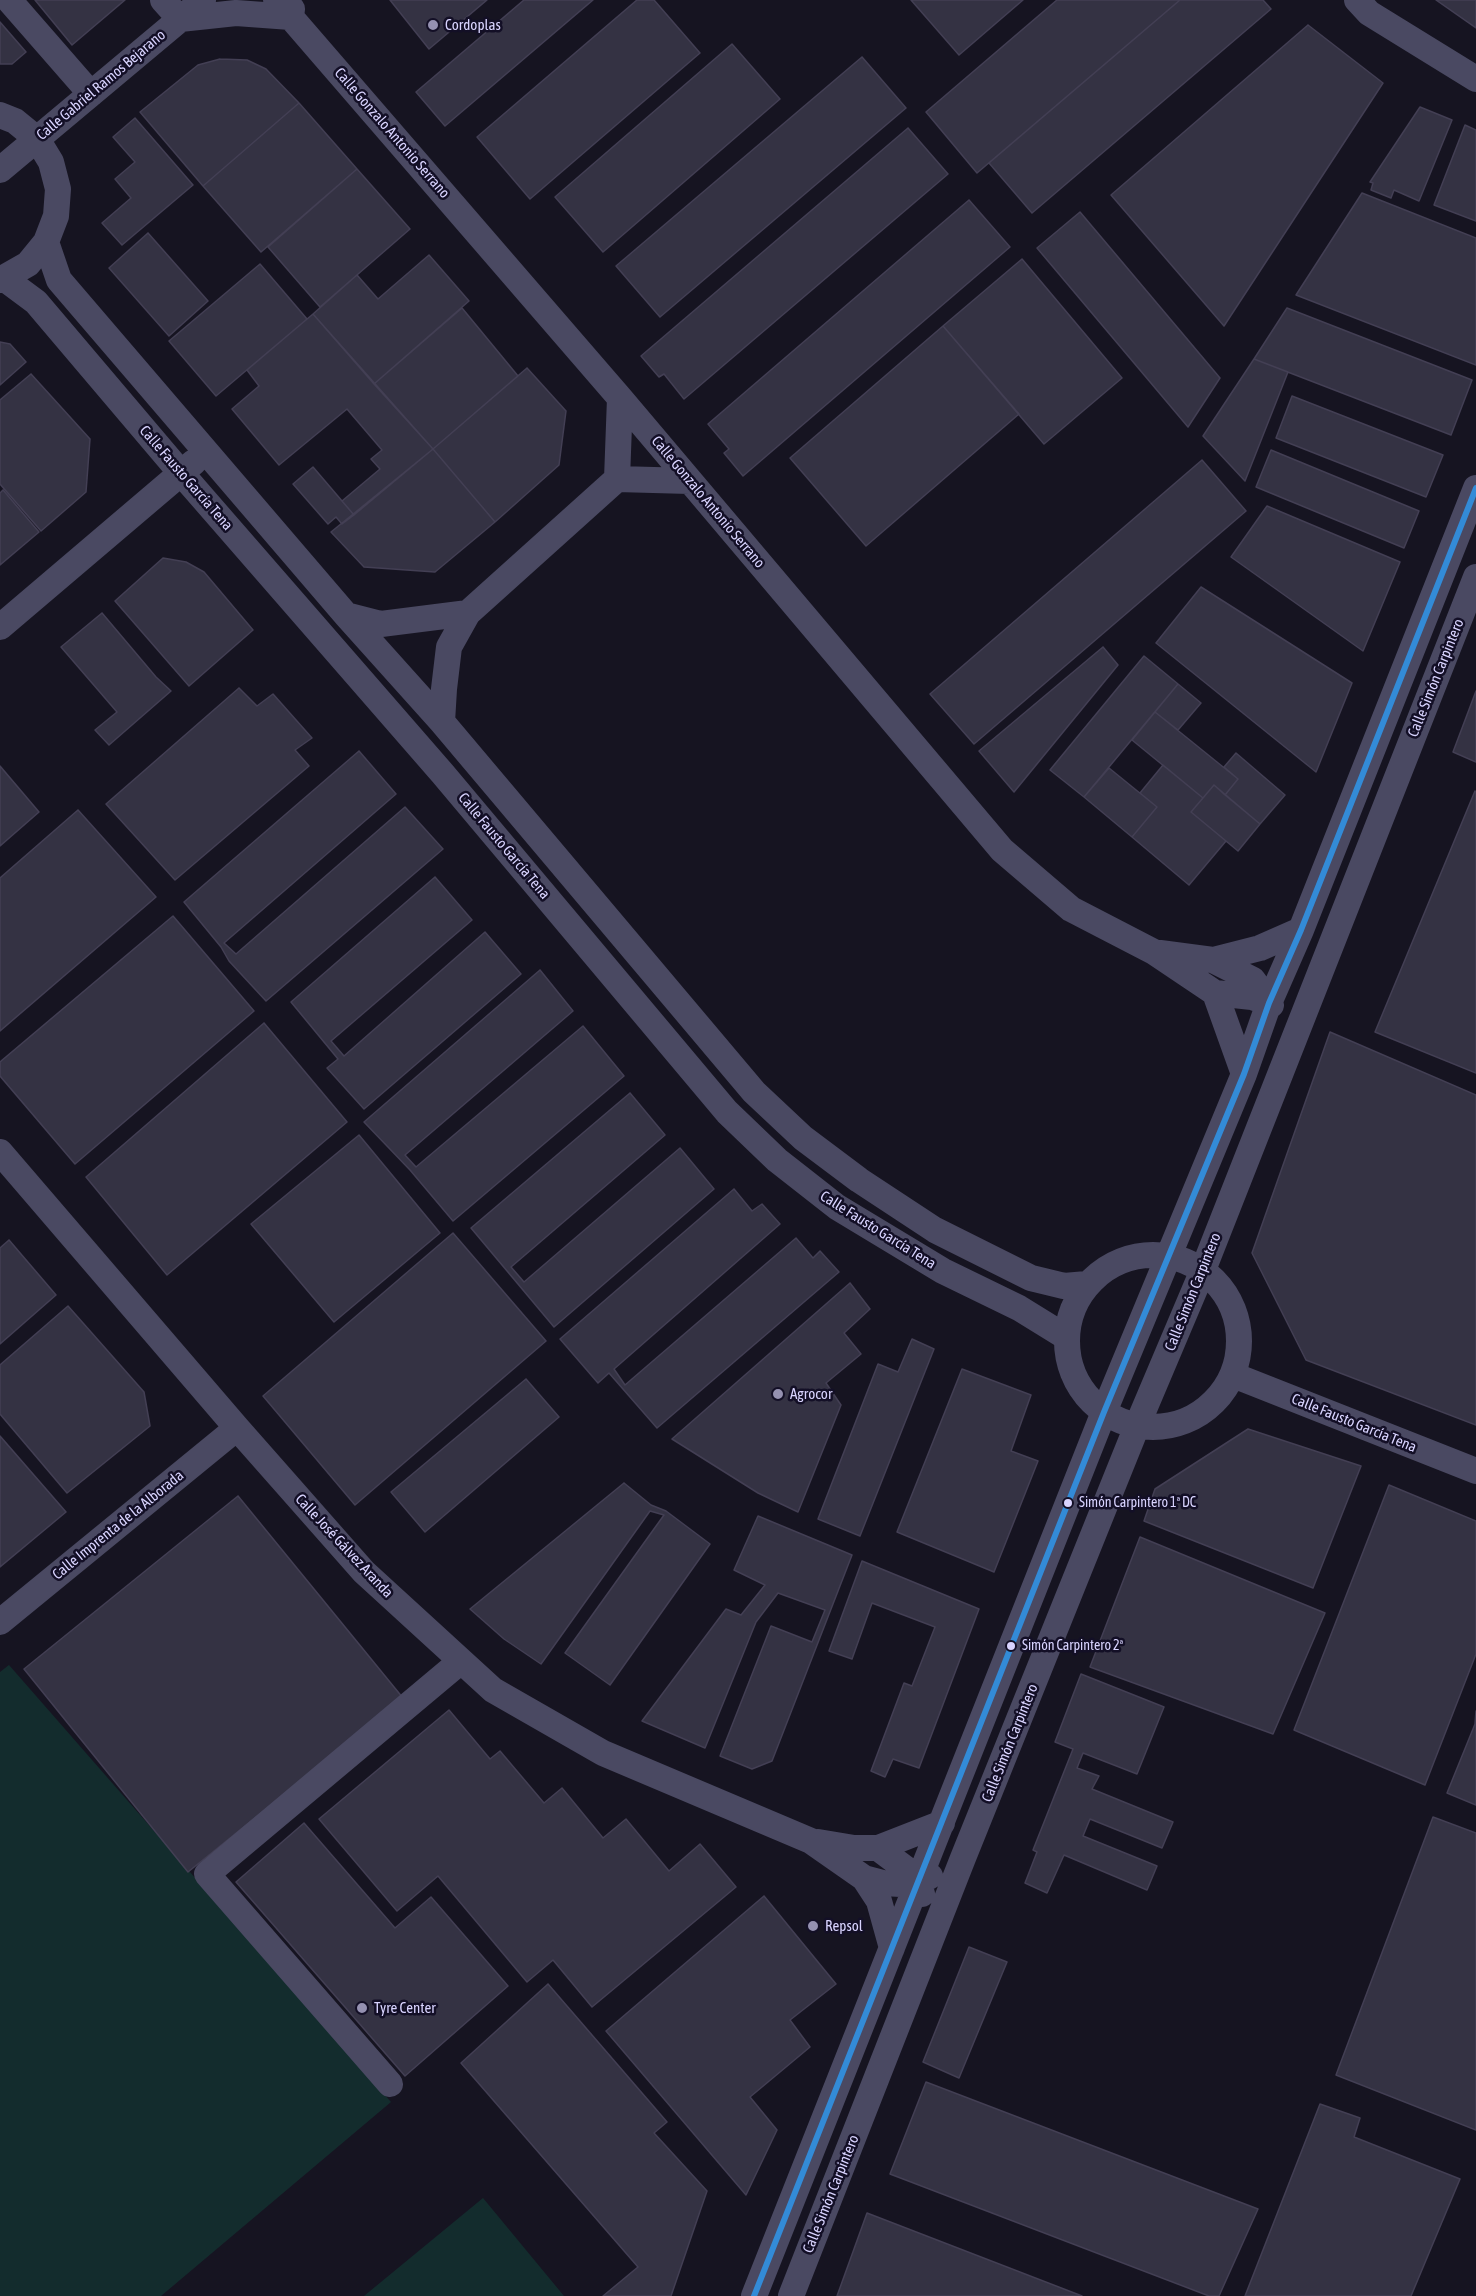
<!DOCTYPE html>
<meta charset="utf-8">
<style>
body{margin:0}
canvas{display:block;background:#161421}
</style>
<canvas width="1476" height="2296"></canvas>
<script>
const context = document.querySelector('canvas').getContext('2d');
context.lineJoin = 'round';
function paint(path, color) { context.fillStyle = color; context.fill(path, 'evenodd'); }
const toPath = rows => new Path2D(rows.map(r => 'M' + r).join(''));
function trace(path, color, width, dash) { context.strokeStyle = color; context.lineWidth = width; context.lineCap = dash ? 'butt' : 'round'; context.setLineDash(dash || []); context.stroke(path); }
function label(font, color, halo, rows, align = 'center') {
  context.font = font + ' "Asap Condensed",sans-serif'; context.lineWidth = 5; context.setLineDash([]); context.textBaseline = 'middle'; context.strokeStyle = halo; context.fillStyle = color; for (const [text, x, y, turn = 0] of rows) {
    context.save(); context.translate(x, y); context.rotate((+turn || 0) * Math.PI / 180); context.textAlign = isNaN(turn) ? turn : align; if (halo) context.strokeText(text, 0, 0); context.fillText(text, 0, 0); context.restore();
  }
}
paint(toPath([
 [9,1665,391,2102,161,2296,0,2296,0,1672],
 [483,2198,564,2296,364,2296]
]), '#132c2d');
const building = toPath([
 [35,0,125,0,72,45,35,0],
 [390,0,487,0,429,49,390,0],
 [524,0,593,0,445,126,416,92,524,0],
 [637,0,654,0,700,53,530,199,477,137,637,0],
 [911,0,1023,0,959,55,911,0],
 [1057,0,1180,0,977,173,926,112,1057,0],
 [1180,0,1263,0,1271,9,1032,213,989,163,1180,0],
 [1436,0,1476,0,1476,28,1436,0],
 [0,22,26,52,12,64,0,64,0,22],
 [1308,25,1383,83,1224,326,1111,195,1308,25],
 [732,44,780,99,603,252,555,197,732,44],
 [862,57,906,108,660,317,616,266,862,57],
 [220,59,247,60,266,69,299,103,203,186,140,112,198,65,220,59],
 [299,103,357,169,261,252,203,186,299,103],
 [1420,107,1452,120,1419,201,1394,190,1391,198,1371,190,1373,183,1370,182,1420,107],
 [135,118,193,185,122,245,102,223,131,198,115,179,135,162,113,137,135,118],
 [1465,125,1476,130,1476,221,1434,205,1465,125],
 [908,128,948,174,684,399,664,374,659,377,641,356,908,128],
 [357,169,410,229,320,307,268,247,357,169],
 [1362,193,1476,238,1476,365,1296,295,1362,193],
 [969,200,1010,247,743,476,724,453,729,449,708,424,969,200],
 [1080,212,1220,378,1188,427,1037,248,1080,212],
 [148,233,208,301,169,336,109,268,148,233],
 [429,255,469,301,374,384,313,314,357,275,378,299,429,255],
 [1022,259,1122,378,1044,444,943,326,1022,259],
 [260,264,307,319,216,396,169,341,260,264],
 [462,308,518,376,433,449,374,384,462,308],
 [1287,308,1472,380,1451,435,1254,359,1287,308],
 [313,314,433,449,354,515,342,501,380,469,371,459,382,450,347,409,279,465,232,409,259,386,247,370,313,314],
 [943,326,1019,414,866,546,790,458,943,326],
 [0,342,10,344,26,362,0,385,0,342],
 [1254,359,1288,372,1245,481,1203,436,1254,359],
 [527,368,566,411,559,465,495,522,433,449,527,368],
 [31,374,90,439,86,492,41,531,0,484,0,400,31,374],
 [1292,396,1443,455,1426,497,1276,438,1292,396],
 [433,449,495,522,435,572,364,567,331,532,433,449],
 [1271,450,1419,511,1404,548,1256,487,1271,450],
 [1202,460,1246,511,974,744,930,694,1202,460],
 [313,467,354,515,342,524,336,517,328,524,293,484,313,467],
 [3,490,39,532,0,565,0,493,3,490],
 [1267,506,1400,562,1363,651,1231,557,1267,506],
 [163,558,186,562,204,572,253,630,189,686,115,601,163,558],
 [1201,587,1352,683,1316,772,1156,643,1201,587],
 [102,613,156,677,171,691,109,745,95,730,117,712,61,647,102,613],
 [1103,647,1118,665,1014,792,979,751,1103,647],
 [1144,656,1178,684,1084,797,1050,770,1144,656],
 [1178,684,1201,703,1178,730,1155,712,1178,684],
 [239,688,257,706,273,694,312,738,295,750,309,766,175,880,106,804,239,688],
 [1476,691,1476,762,1453,752,1476,691],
 [1155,712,1238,779,1225,795,1214,785,1203,798,1132,740,1155,712],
 [359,751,396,794,224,943,236,954,405,807,443,849,266,1001,229,961,221,947,184,902,359,751],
 [1236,753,1285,795,1260,824,1225,795,1238,779,1224,767,1236,753],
 [1163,765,1203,798,1191,812,1226,841,1189,885,1132,837,1157,807,1140,793,1163,765],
 [0,766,39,812,0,846,0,766],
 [1109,768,1157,807,1132,837,1084,797,1109,768],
 [1214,785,1260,824,1238,851,1191,812,1214,785],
 [1475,791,1476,792,1476,1073,1375,1032,1475,791],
 [78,810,156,897,0,1031,0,878,78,810],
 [435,877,472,920,331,1041,344,1056,485,932,521,974,364,1109,327,1068,338,1059,291,1002,435,877],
 [173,916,254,1011,75,1164,0,1076,0,1062,173,916],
 [540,970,573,1011,405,1155,416,1167,583,1026,624,1076,453,1221,410,1170,364,1122,540,970],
 [264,1023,347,1122,167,1275,86,1177,264,1023],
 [1330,1032,1476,1095,1476,1425,1306,1360,1252,1253,1330,1032],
 [630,1093,665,1135,511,1267,524,1282,680,1148,714,1189,554,1327,471,1228,630,1093],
 [359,1135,440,1233,334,1322,251,1224,359,1135],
 [734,1189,752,1211,762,1204,780,1224,614,1369,625,1385,796,1238,813,1258,820,1251,839,1272,657,1428,609,1373,598,1383,560,1339,734,1189],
 [453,1233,546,1341,355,1505,263,1396,453,1233],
 [9,1240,56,1295,0,1344,0,1248,9,1240],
 [850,1283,870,1309,844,1333,861,1354,826,1383,841,1405,798,1512,758,1493,672,1439,850,1283],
 [68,1306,144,1392,150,1426,67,1493,0,1414,0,1365,68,1306],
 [912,1339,934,1349,860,1536,818,1519,878,1364,898,1372,912,1339],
 [962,1369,1031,1395,1011,1451,1038,1461,994,1572,897,1532,962,1369],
 [526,1379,559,1417,425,1532,391,1492,526,1379],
 [1248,1429,1361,1466,1313,1588,1144,1521,1155,1489,1248,1429],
 [0,1436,66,1512,0,1567,0,1436],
 [624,1483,651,1505,666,1511,710,1544,610,1685,565,1653,664,1515,650,1511,541,1664,504,1639,470,1609,624,1483],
 [1389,1485,1476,1521,1476,1654,1425,1785,1294,1730,1389,1485],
 [238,1496,403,1698,188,1872,24,1669,238,1496],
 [758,1516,852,1555,772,1761,752,1769,720,1756,771,1626,812,1642,825,1610,778,1593,756,1622,705,1748,642,1721,726,1609,741,1615,765,1585,734,1570,758,1516],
 [1140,1537,1325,1613,1273,1734,1090,1667,1140,1537],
 [862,1561,979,1609,919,1768,893,1759,885,1777,871,1771,904,1683,912,1686,935,1627,872,1603,852,1659,829,1651,862,1561],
 [1081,1674,1164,1707,1137,1774,1083,1753,1077,1768,1099,1776,1092,1789,1173,1822,1162,1848,1090,1819,1083,1836,1157,1866,1147,1890,1064,1855,1047,1893,1025,1883,1037,1852,1033,1850,1073,1749,1055,1742,1081,1674],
 [449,1710,490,1759,500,1751,544,1803,562,1788,603,1838,626,1819,669,1871,700,1844,736,1887,592,2007,553,1960,527,1982,438,1876,397,1911,319,1819,449,1710],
 [1476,1711,1476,1805,1447,1793,1475,1724,1476,1711],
 [1433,1817,1476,1833,1476,2130,1336,2075,1433,1817],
 [304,1823,395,1928,431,1897,508,1986,405,2076,236,1882,304,1823],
 [764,1896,836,1984,790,2020,810,2047,750,2097,777,2130,746,2195,606,2031,764,1896],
 [969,1947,1007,1962,959,2078,923,2062,969,1947],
 [548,1984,667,2122,654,2133,707,2191,671,2296,603,2296,638,2267,461,2063,548,1984],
 [926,2082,1258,2209,1219,2296,1209,2296,890,2174,926,2082],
 [1320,2104,1360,2118,1354,2137,1460,2179,1411,2296,1245,2296,1320,2104],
 [867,2213,1082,2296,837,2296,867,2213]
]);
paint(building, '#343243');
trace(building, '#433f54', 1.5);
trace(toPath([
 [9,0,91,94],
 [163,0,180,19,236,13,291,17,292,9],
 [276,0,620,398,1002,850,1071,909,1154,952,1215,993,1252,997,1269,1003],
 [1357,0,1369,13,1476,79],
 [0,115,15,121,37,139,51,162,58,189,56,216,46,242,28,264,0,280],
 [0,170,203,0],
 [46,242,59,280,346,615,442,722,754,1092,803,1138,859,1180,935,1230,1031,1278,1064,1286,1087,1284],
 [5,279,36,302,181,473,443,774,727,1112,777,1160,837,1207,943,1271,1019,1308,1066,1337],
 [617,479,620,398],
 [346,615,381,624,468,613],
 [0,627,194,462],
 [442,722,444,689,449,647,468,613,617,479,690,481],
 [1160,953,1213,960,1253,980,1271,1005],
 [1213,960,1260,948,1301,930],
 [1215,993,1244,1074],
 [0,1152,237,1428,364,1572,493,1690,603,1753,811,1841,864,1878,879,1901,892,1948],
 '1067 1341a86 86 0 1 1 172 0a86 86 0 1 1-172 0Z',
 [1233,1375,1476,1471],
 [0,1622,237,1428],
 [818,1842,854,1848,878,1848,942,1823],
 [878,1848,906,1869,918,1883,922,1894],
 [864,1878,883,1883,901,1884,918,1883,930,1876],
 [390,2084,207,1874,461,1661],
 [754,2296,1104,1412,1244,1074,1269,1003,1301,930,1476,488],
 [791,2296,963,1858,1137,1426,1203,1270,1476,577]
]), '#4a4962', 26);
trace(toPath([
 [754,2296,1104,1412,1244,1074,1269,1003,1301,930,1476,488]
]), '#338bd7', 6);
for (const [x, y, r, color] of [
 [433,25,6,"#9591b1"],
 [778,1394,6,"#9591b1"],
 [1068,1503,5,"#d9d4ff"],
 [1011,1646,5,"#d9d4ff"],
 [813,1926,6,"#9591b1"],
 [362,2008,6,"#9591b1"]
]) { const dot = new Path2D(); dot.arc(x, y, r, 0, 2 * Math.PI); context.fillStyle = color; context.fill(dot); trace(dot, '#130f26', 2); }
label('14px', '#d9d4ff', '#130f26', [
 ["Simón Carpintero 1ª DC",1079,1503],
 ["Simón Carpintero 2ª",1022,1646]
], 'left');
label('15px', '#d9d4ff', '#130f26', [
 ["Cordoplas",445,25],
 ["Agrocor",790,1394],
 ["Repsol",825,1926],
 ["Tyre Center",374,2008]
], 'left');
label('15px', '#d9d4ff', '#130f26', [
 ["Calle Gabriel Ramos Bejarano",101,85,-40],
 ["Calle Gonzalo Antonio Serrano",392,133,49],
 ["Calle Fausto García Tena",186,478,49],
 ["Calle Gonzalo Antonio Serrano",708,502,50],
 ["Calle Simón Carpintero",1436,678,-68],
 ["Calle Fausto García Tena",504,846,50],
 ["Calle Fausto García Tena",878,1230,32],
 ["Calle Simón Carpintero",1193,1292,-68],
 ["Calle Fausto García Tena",1354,1423,22],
 ["Calle Imprenta de la Alborada",118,1525,-39],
 ["Calle José Gálvez Aranda",344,1546,47],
 ["Calle Simón Carpintero",1010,1743,-68],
 ["Calle Simón Carpintero",831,2194,-68]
]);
</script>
